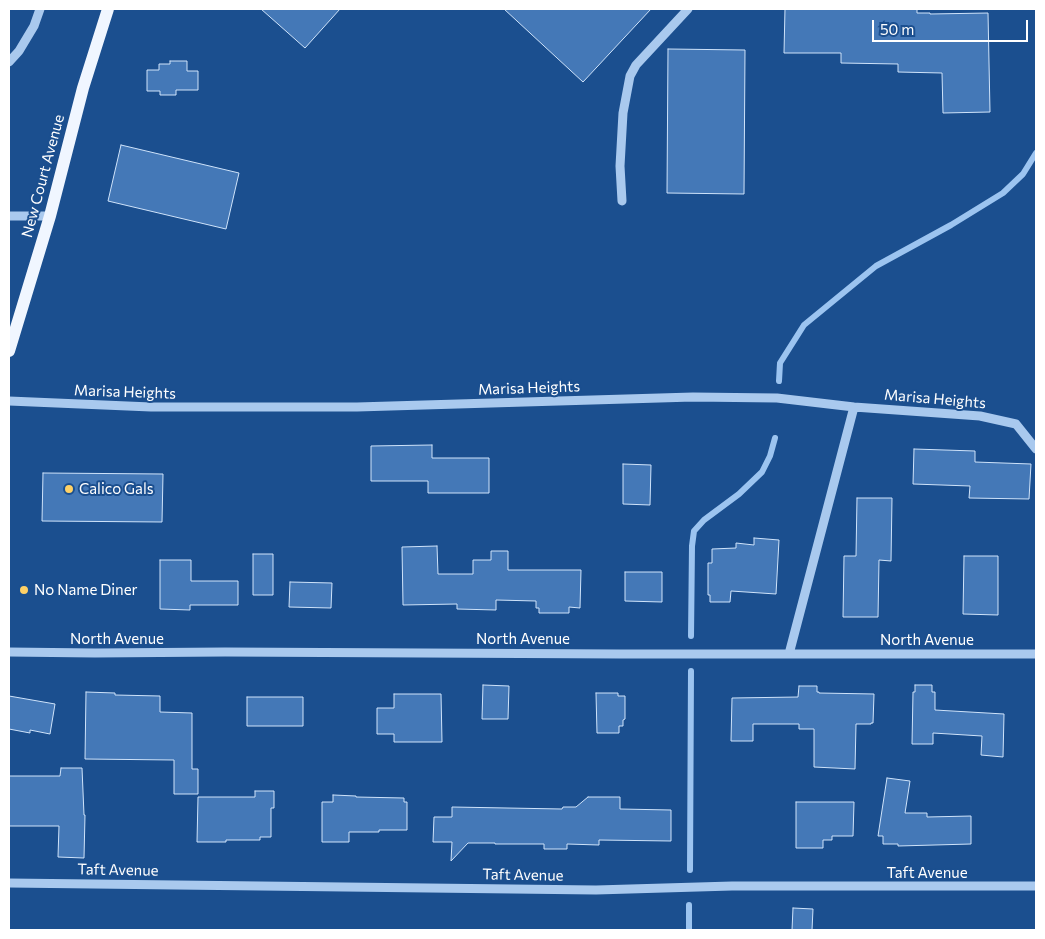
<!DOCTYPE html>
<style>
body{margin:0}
#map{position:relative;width:1045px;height:939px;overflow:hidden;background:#1b4f8f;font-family:Commissioner,sans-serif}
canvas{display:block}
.frame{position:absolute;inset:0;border:10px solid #fff;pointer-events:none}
.scale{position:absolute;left:872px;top:20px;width:156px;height:22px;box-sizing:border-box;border:2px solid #fff;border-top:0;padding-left:6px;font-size:15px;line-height:18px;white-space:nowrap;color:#fff;-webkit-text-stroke:4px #1b4f8f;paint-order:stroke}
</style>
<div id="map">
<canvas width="1045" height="939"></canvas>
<div class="frame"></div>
<div class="scale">50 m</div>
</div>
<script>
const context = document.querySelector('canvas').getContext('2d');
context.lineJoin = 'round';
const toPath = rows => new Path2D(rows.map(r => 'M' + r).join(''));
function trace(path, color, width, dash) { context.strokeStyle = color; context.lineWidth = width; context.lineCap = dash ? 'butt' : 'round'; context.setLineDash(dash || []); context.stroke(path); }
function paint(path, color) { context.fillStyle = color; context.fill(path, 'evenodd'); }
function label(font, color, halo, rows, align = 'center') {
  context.font = font + ' Commissioner,sans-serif'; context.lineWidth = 4; context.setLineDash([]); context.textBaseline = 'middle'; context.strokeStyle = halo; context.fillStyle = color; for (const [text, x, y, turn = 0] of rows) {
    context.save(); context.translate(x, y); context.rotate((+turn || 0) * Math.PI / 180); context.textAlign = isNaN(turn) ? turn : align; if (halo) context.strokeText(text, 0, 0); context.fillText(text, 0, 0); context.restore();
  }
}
trace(toPath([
 [779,381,780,363,804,325,876,266,951,225,1003,193,1023,174,1036,153],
 [691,636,692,546,694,531,704,520,739,494,762,472,770,456,775,438],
 [690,870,691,671],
 [689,930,689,905]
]), '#9cc4f0', 6);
const building = toPath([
 [261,9,340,9,305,48,261,9],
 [504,9,651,9,583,82,504,9],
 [785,9,917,9,917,13,930,13,930,14,988,13,990,112,943,113,942,73,898,72,898,64,841,63,841,53,784,53,785,9],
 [668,49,745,50,744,194,667,193,668,49],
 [170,61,187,61,187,71,198,71,198,90,176,90,176,95,160,95,160,91,147,91,147,70,159,70,159,64,170,64,170,61],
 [121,145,239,173,226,229,108,201,121,145],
 [432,445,432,458,489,458,489,493,428,493,428,481,371,481,371,446,432,445],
 [914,449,975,451,975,462,1031,464,1029,499,969,498,970,486,913,484,914,449],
 [623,464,651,465,650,505,623,504,623,464],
 [43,473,163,474,162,522,42,521,43,473],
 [857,498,892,498,891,561,879,560,878,617,843,617,844,556,856,556,857,498],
 [754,538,779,540,776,594,731,591,730,602,710,602,710,595,708,595,708,563,712,563,712,549,736,548,736,543,754,545,754,538],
 [437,546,438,574,473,574,473,560,491,560,491,551,508,551,508,570,581,570,580,608,569,607,569,613,539,613,539,608,536,608,536,601,496,600,496,610,457,609,457,604,403,605,402,547,437,546],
 [253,554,273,554,273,595,253,595,253,554],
 [964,556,998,556,998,615,963,614,964,556],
 [160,560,191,560,191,581,238,581,238,605,190,605,190,610,160,609,160,560],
 [625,572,662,572,662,602,625,601,625,572],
 [290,582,332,583,331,608,289,607,290,582],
 [483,685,509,686,508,719,482,719,483,685],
 [915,685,932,685,932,692,935,692,935,710,1004,714,1003,757,981,755,982,736,933,733,933,744,912,744,913,692,915,692,915,685],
 [799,686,817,686,817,692,819,692,819,693,874,694,873,723,871,723,871,724,856,724,855,769,814,767,814,729,799,729,799,724,753,724,753,741,731,741,732,698,798,697,799,686],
 [86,692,115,693,115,695,160,696,160,712,192,713,192,769,198,769,198,794,174,794,174,760,85,759,86,692],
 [596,693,618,693,618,696,625,696,625,719,623,720,623,726,619,726,619,733,597,733,596,693],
 [394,694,441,694,442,742,394,742,394,734,377,734,377,708,394,708,394,694],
 [9,696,55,704,50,734,30,730,30,733,9,729,9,696],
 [247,697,303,697,303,726,247,726,247,697],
 [61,768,82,768,84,815,85,815,84,858,58,857,59,826,9,826,9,776,60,776,61,768],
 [887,778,910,781,905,813,927,813,927,817,971,816,971,844,898,846,898,844,883,844,883,836,878,836,887,778],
 [255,791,274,791,274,808,271,808,271,837,260,837,260,840,226,840,226,842,197,842,198,797,255,797,255,791],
 [333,795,356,796,356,797,404,798,404,802,407,802,407,830,379,830,379,832,349,832,349,842,322,842,322,802,333,802,333,795],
 [588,797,620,797,620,809,671,810,671,841,599,840,599,845,567,844,567,849,544,849,544,844,495,844,495,843,468,843,451,861,452,842,433,842,434,817,452,817,452,807,562,809,563,807,576,807,588,797],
 [796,802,854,802,853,836,832,836,832,840,823,840,823,848,796,848,796,802],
 [793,908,813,909,812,930,792,930,793,908]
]);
paint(building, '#4478b7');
trace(building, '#cfe3fa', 1);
trace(toPath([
 [9,62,19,51,34,26,40,9],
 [622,201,620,166,623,113,630,76,636,65,688,9],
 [9,216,50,216],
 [9,401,151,407,357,407,693,397,777,398,854,407,980,416,1016,424,1036,449],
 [9,652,95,653,225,652,620,654,1036,654],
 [789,654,854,407],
 [9,883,596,890,732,886,1036,886]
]), '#a9c9ee', 9);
trace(toPath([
 [9,351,50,216,83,88,108,9]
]), '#f0f6ff', 12);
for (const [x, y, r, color] of [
 [69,489,5,"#ffd166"],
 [24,590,5,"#ffd166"]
]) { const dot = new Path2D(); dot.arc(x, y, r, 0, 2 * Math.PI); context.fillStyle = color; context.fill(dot); trace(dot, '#1b4f8f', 2); }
label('15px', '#fff', '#1b4f8f', [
 ["New Court Avenue",43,176,-75],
 ["Marisa Heights",529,388,-2],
 ["Marisa Heights",125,392,2],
 ["Marisa Heights",935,399,5],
 ["North Avenue",117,639],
 ["North Avenue",523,639],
 ["North Avenue",927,640],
 ["Taft Avenue",118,870,1],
 ["Taft Avenue",927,873],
 ["Taft Avenue",523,875,1]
]);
label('15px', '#fff', '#1b4f8f', [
 ["Calico Gals",79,489],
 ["No Name Diner",34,590]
], 'left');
</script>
